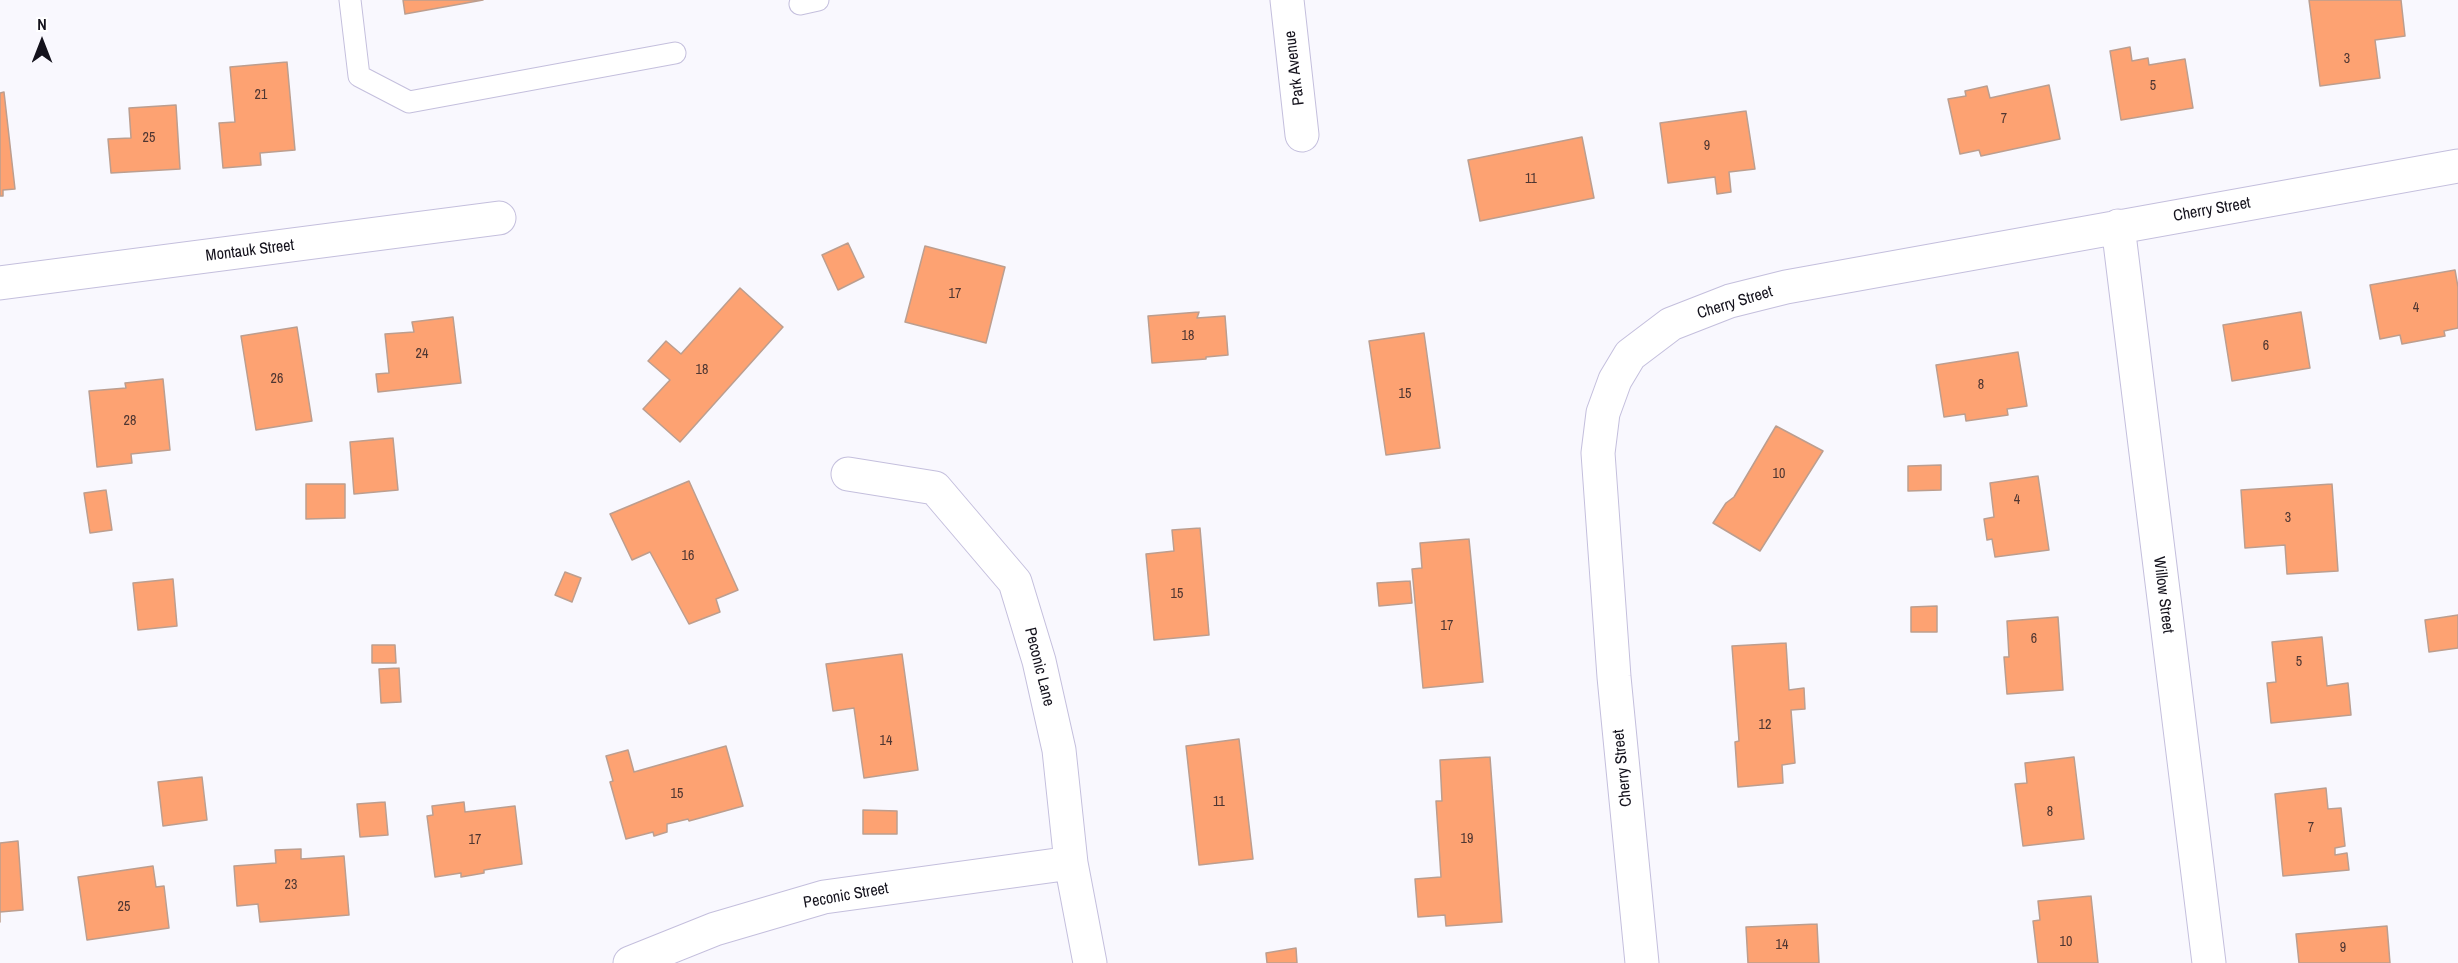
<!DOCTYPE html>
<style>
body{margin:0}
#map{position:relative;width:2458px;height:963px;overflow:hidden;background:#f9f8fe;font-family:"Archivo Narrow",sans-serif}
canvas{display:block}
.north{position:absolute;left:12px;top:12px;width:60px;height:60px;-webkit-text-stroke:4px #fff;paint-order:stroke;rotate:0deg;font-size:16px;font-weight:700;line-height:24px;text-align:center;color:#14121c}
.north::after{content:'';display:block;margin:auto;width:21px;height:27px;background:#14121c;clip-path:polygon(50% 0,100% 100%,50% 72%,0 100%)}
</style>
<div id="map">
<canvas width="2458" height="963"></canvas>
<div class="north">N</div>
</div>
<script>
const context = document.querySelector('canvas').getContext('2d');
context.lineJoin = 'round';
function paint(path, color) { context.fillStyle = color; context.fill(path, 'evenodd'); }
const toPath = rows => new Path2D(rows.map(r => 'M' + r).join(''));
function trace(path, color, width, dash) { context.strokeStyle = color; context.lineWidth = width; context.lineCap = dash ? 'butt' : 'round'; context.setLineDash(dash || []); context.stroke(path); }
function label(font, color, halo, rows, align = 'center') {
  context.font = font + ' "Archivo Narrow",sans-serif'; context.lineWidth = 4.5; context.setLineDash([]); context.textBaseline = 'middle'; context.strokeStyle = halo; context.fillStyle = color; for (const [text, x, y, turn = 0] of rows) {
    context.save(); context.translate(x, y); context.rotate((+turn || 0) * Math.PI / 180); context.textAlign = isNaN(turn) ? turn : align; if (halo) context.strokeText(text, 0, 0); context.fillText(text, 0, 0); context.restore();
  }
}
const building = toPath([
 [403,0,483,0,405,14,403,0],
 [2309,0,2401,0,2405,36,2375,40,2380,78,2320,86,2309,0],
 [2130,47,2132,61,2148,58,2149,65,2185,59,2193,108,2121,120,2110,51,2130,47],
 [287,62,295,150,260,153,261,165,223,168,219,123,235,122,230,67,287,62],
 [2049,85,2060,139,1981,156,1979,150,1960,154,1948,99,1966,96,1965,91,1987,86,1990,98,2049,85],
 [4,92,15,189,3,190,3,196,0,196,0,93,4,92],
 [176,105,180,169,111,173,108,139,131,138,129,108,176,105],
 [1746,111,1755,169,1729,172,1731,192,1717,194,1715,177,1668,183,1660,123,1746,111],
 [1582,137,1594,198,1480,221,1468,160,1582,137],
 [848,243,864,277,838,290,822,255,848,243],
 [925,246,1005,267,986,343,905,322,925,246],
 [2455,270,2458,287,2458,328,2444,331,2445,336,2402,344,2400,335,2380,339,2370,285,2455,270],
 [740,288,783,327,680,442,643,409,670,380,648,361,666,341,681,354,740,288],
 [1199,312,1197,318,1225,316,1228,355,1206,357,1206,359,1152,363,1148,316,1199,312],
 [2301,312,2310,368,2232,381,2223,325,2301,312],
 [453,317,461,383,378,392,376,374,389,373,385,334,414,332,412,322,453,317],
 [297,327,312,421,256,430,241,336,297,327],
 [1424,333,1440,448,1386,455,1369,341,1424,333],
 [2018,352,2027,406,2007,409,2008,415,1966,421,1965,414,1944,417,1936,365,2018,352],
 [163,379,170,450,131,454,132,463,97,467,89,391,126,388,125,383,163,379],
 [1776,426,1823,451,1760,551,1713,523,1726,503,1734,497,1776,426],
 [393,438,398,490,354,494,350,442,393,438],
 [1941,465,1941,490,1908,491,1908,466,1941,465],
 [2038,476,2049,550,1995,557,1992,539,1987,540,1984,519,1994,517,1990,483,2038,476],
 [689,481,738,590,716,599,720,612,689,624,650,552,632,560,610,514,689,481],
 [306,484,345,484,345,518,306,519,306,484],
 [2332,484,2338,571,2287,574,2285,545,2245,548,2241,490,2332,484],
 [106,490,112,530,90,533,84,493,106,490],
 [1200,528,1209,635,1154,640,1146,554,1174,551,1172,530,1200,528],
 [1469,539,1483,682,1423,688,1412,569,1422,568,1420,543,1469,539],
 [565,572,581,578,572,602,555,595,565,572],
 [173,579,177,626,138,630,133,583,173,579],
 [1410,581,1412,603,1379,606,1377,583,1410,581],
 [1937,606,1937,632,1911,632,1911,607,1937,606],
 [2458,615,2458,648,2429,652,2425,620,2458,615],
 [2058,617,2063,690,2007,694,2004,657,2009,657,2007,621,2058,617],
 [2322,637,2327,686,2348,683,2351,715,2271,723,2267,683,2276,682,2272,642,2322,637],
 [1786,643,1789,690,1804,688,1805,709,1791,710,1795,763,1782,765,1783,783,1738,787,1735,742,1739,741,1732,646,1786,643],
 [372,645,395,645,396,663,372,663,372,645],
 [902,654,918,770,864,778,854,708,833,711,826,664,902,654],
 [399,668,401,702,381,703,379,669,399,668],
 [1239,739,1253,859,1199,865,1186,746,1239,739],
 [726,746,743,806,689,821,688,819,667,824,667,832,654,836,653,832,626,839,610,782,613,781,606,756,628,750,634,772,726,746],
 [1490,757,1502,922,1446,926,1445,915,1418,917,1415,879,1441,877,1436,801,1442,801,1440,760,1490,757],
 [2074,757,2084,839,2023,846,2015,784,2027,783,2025,763,2074,757],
 [202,777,207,820,163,826,158,782,202,777],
 [2326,788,2328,809,2341,808,2345,846,2335,848,2335,855,2347,853,2349,870,2283,876,2275,794,2326,788],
 [385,802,388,835,360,837,357,804,385,802],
 [464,802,465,812,515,806,522,864,484,870,484,873,461,877,461,873,435,877,427,816,433,815,432,806,464,802],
 [863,810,897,811,897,834,863,834,863,810],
 [18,841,23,910,0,912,0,922,0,843,18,841],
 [301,849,301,859,344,856,349,915,260,922,258,904,237,906,234,866,276,863,275,850,301,849],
 [153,866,156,887,164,886,169,928,87,940,78,877,153,866],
 [2091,896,2098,963,2038,963,2033,921,2040,920,2038,901,2091,896],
 [1817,924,1819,963,1748,963,1746,927,1817,924],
 [2387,926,2390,963,2299,963,2296,934,2387,926],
 [1296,948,1297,963,1267,963,1266,953,1296,948]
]);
paint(building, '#fda272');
trace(building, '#bc9e8f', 1.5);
const service = toPath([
 [350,0,359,76,409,102,675,53],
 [800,4,818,0]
]);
const minor = toPath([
 [1287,0,1302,135],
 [2118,226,2209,963],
 [0,283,499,218],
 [848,474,935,488,1015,582,1039,661,1059,750,1071,863,1090,963],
 [630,963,715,929,824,897,1071,863],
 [1642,963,1614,677,1598,453,1603,413,1615,380,1630,355,1671,324,1730,301,1786,287,2458,166]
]);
trace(service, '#c4bfdd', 23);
trace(minor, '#c4bfdd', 35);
trace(service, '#fff', 21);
trace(minor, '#fff', 33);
label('14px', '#4e3632', null, [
 ["3",2347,59],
 ["5",2153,86],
 ["21",261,95],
 ["7",2004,119],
 ["25",149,138],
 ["9",1707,146],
 ["11",1531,179],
 ["17",955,294],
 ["4",2416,308],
 ["18",1188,336],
 ["6",2266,346],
 ["24",422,354],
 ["18",702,370],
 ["26",277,379],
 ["8",1981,385],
 ["15",1405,394],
 ["28",130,421],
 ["10",1779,474],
 ["4",2017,500],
 ["3",2288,518],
 ["16",688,556],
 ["15",1177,594],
 ["17",1447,626],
 ["6",2034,639],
 ["5",2299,662],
 ["12",1765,725],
 ["14",886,741],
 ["15",677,794],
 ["11",1219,802],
 ["8",2050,812],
 ["7",2311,828],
 ["19",1467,839],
 ["17",475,840],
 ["23",291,885],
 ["25",124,907],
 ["10",2066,942],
 ["14",1782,945],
 ["9",2343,948]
]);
label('16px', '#14121c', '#fff', [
 ["Park Avenue",1295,68,-97],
 ["Cherry Street",2212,210,-10],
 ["Montauk Street",250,251,-7],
 ["Cherry Street",1735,303,-17],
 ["Willow Street",2163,595,83],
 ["Peconic Lane",1039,667,76],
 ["Cherry Street",1623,768,-96],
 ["Peconic Street",846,896,-10]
]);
</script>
